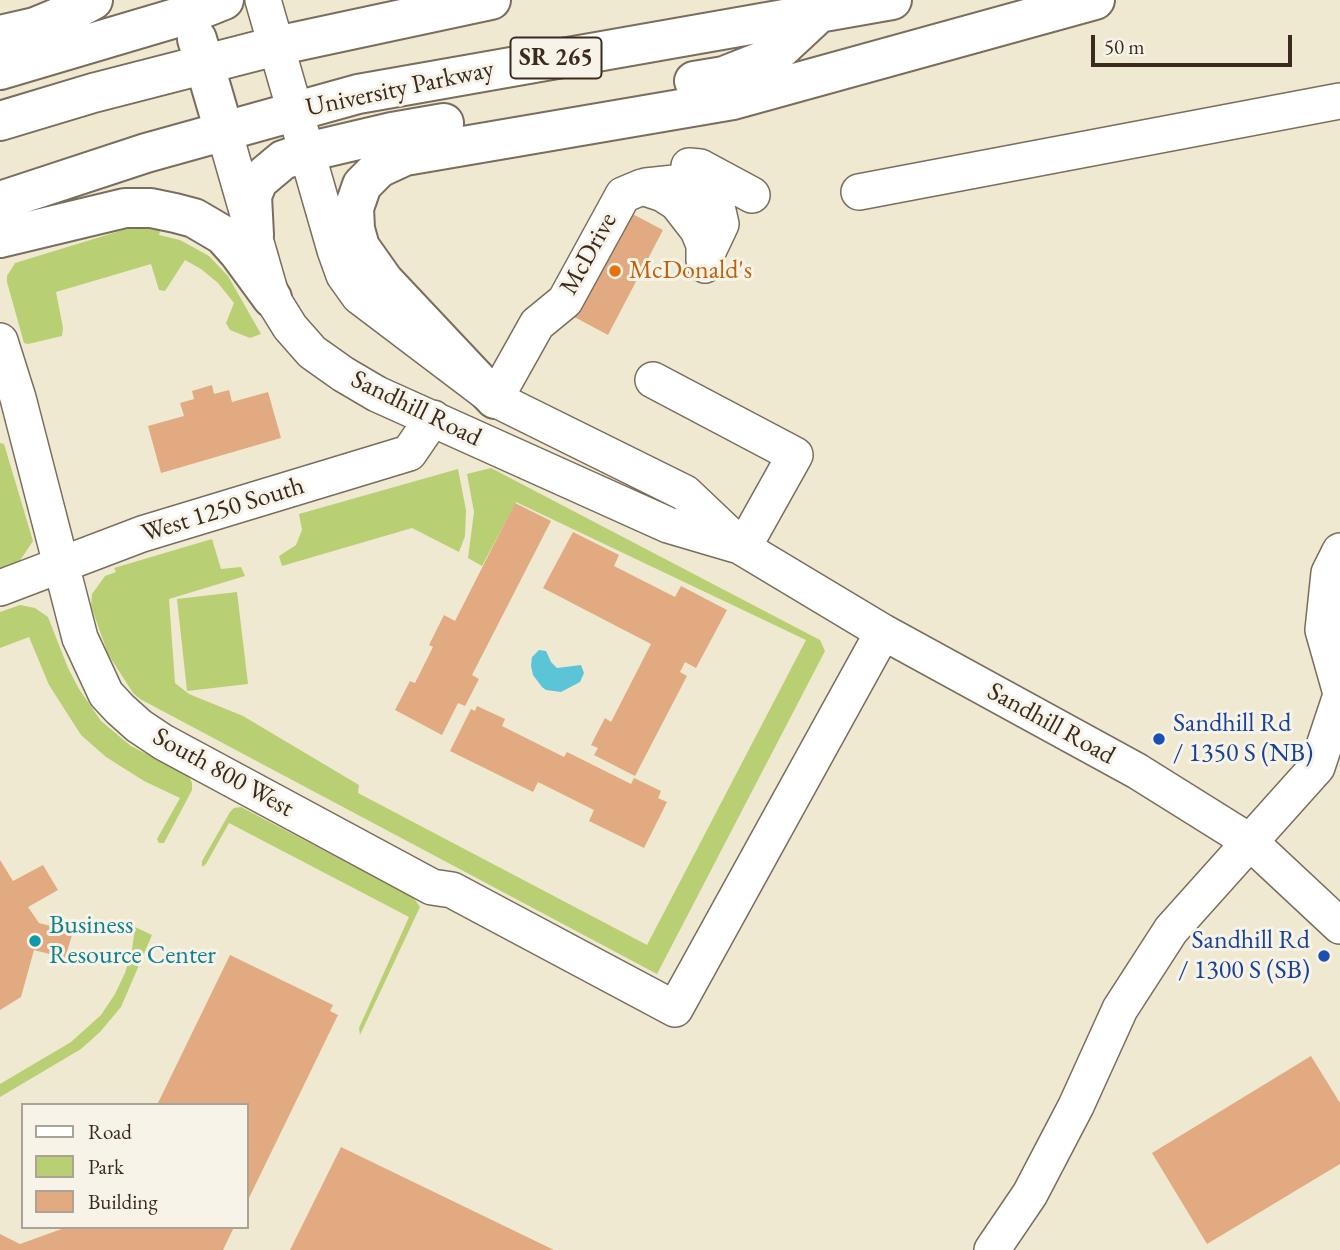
<!DOCTYPE html>
<style>
body{margin:0}
#map{position:relative;width:1340px;height:1250px;overflow:hidden;background:#efe9d1;font-family:"EB Garamond",serif}
canvas{display:block}
.legend{position:absolute;left:21px;top:1103px;width:228px;height:126px;box-sizing:border-box;background:#f7f3e8;border:2px solid #aca397;margin:0;padding:9px 12px;list-style:none;font-size:21px;color:#3b2a1e}
.legend li{display:flex;align-items:center;gap:14px;height:35px}
.legend b{width:35px;border:2px solid #aca397}
.scale{position:absolute;left:1091px;top:35px;width:201px;height:32px;box-sizing:border-box;border:4px solid #3b2a1e;border-top:0;padding-left:9px;font-size:21px;line-height:24px;white-space:nowrap;color:#3b2a1e;-webkit-text-stroke:5px #f7f3e8;paint-order:stroke}
</style>
<div id="map">
<canvas width="1340" height="1250"></canvas>
<ul class="legend">
<li><b style="height:9px;background:#fff"></b>Road</li>
<li><b style="height:19px;background:#b9cf73"></b>Park</li>
<li><b style="height:19px;background:#e1aa81"></b>Building</li>
</ul>
<div class="scale">50 m</div>
</div>
<script>
const context = document.querySelector('canvas').getContext('2d');
context.lineJoin = 'round';
function paint(path, color) { context.fillStyle = color; context.fill(path, 'evenodd'); }
const toPath = rows => new Path2D(rows.map(r => 'M' + r).join(''));
function trace(path, color, width, dash) { context.strokeStyle = color; context.lineWidth = width; context.lineCap = dash ? 'butt' : 'round'; context.setLineDash(dash || []); context.stroke(path); }
function label(font, color, halo, rows, align = 'center') {
  context.font = font + ' "EB Garamond",serif'; context.lineWidth = 6; context.setLineDash([]); context.textBaseline = 'middle'; context.strokeStyle = halo; context.fillStyle = color; for (const [text, x, y, turn = 0] of rows) {
    context.save(); context.translate(x, y); context.rotate((+turn || 0) * Math.PI / 180); context.textAlign = isNaN(turn) ? turn : align; if (halo) context.strokeText(text, 0, 0); context.fillText(text, 0, 0); context.restore();
  }
}
paint(toPath([
 [141,227,161,228,159,235,180,240,209,256,228,276,261,334,250,338,230,330,226,323,234,303,218,283,201,269,185,260,165,291,159,290,151,264,56,292,63,328,62,336,28,344,24,343,7,282,7,276,15,263,123,230],
 [0,443,4,444,33,541,19,562,0,569],
 [491,468,820,640,825,651,657,974,140,699,133,693,108,654,91,606,92,594,105,576,116,572,114,568,212,539,221,569,241,567,245,576,169,599,175,683,189,694,243,716,359,785,358,793,647,945,806,640,516,502,482,566,468,558,474,512,467,474],
 [458,469,466,510,465,536,459,552,412,528,282,566,279,556,296,545,302,530,299,514],
 [237,592,248,684,187,691,177,599],
 [20,605,35,608,48,617,68,668,79,689,101,721,131,746,189,776,192,783,192,790,164,843,159,843,157,839,180,798,144,781,106,757,81,735,49,685,29,637,0,648,0,612],
 [241,807,413,897,420,907,360,1035,359,1028,409,917,229,823,206,864,202,867,202,861,230,812,234,808],
 [135,927,152,935,121,1007,100,1032,81,1049,0,1097,0,1084,71,1042,101,1015,115,994,125,973,132,950]
]), '#b9cf73');
paint(toPath([
 [539,650,546,651,551,662,557,668,581,665,584,673,580,682,561,692,546,690,542,687,533,675,531,666,532,657]
]), '#5bc4d6');
paint(toPath([
 [623,209,663,230,608,335,567,313],
 [212,385,214,394,229,390,232,402,268,392,281,438,161,473,148,426,184,416,180,403,194,399,192,391],
 [515,503,551,521,472,675,479,679,465,706,458,703,442,735,395,710,410,681,415,683,433,647,429,645,444,615,455,621],
 [573,532,619,555,614,566,675,597,681,586,727,610,696,668,685,662,680,672,687,676,635,776,594,755,598,748,591,745,605,718,611,722,651,644,543,588],
 [477,706,505,719,502,726,564,757,567,752,631,784,634,778,661,791,658,798,667,802,644,848,589,821,594,810,538,782,533,792,450,751,471,709,475,711],
 [0,860,13,881,43,865,58,890,28,907,39,923,73,932,65,958,34,950,21,997,0,1010],
 [230,955,333,1005,330,1011,338,1015,247,1202,247,1105,157,1105],
 [1311,1056,1340,1103,1340,1164,1207,1244,1152,1153],
 [341,1147,554,1250,290,1250],
 [67,1227,234,1227,223,1250,0,1250,0,1234,20,1244]
]), '#e1aa81');
const minor = toPath([
 [263,0,335,250,344,275,359,296,495,399,685,493,743,548,883,632,1137,771,1249,841,1340,926],
 [224,131,272,298,290,327,312,352,343,374,377,394,668,525,736,545],
 [689,166,700,167,752,195],
 [646,186,684,182,694,184,704,190,712,199,718,211,721,224,704,260,705,265],
 [859,192,1340,101],
 [0,341,18,398,80,638,106,694,120,709,139,726,163,742,432,887,452,890,675,1009,883,632],
 [653,380,795,455,743,548],
 [495,399,537,324,565,301,623,195,642,187,663,194,677,203,698,230,704,245,704,260],
 [1340,551,1329,573,1323,630,1340,690],
 [0,588,142,534,409,453,433,418],
 [992,1250,1030,1194,1076,1106,1120,1009,1171,930,1317,767,1340,698]
]);
const major = toPath([
 [0,35,35,27,69,13,93,0],
 [197,39,224,131],
 [0,70,189,14,224,0],
 [694,81,724,76,762,61,778,51,821,11],
 [0,121,93,93,276,46,491,0],
 [0,201,146,153,358,94,892,0],
 [254,235,252,196,258,181,283,160,307,152,392,132,444,123],
 [0,238,125,208,151,208,175,213,194,218,223,235,239,253,272,298],
 [495,399,384,281,360,247,355,229,354,208,362,185,379,168,405,156,733,100,1095,0]
]);
trace(minor, '#7a6d5d', 38);
trace(major, '#7a6d5d', 42);
trace(minor, '#fff', 35);
trace(major, '#fff', 38);
for (const [x, y, r, color] of [
 [615,271,7,"#e8710a"],
 [1159,739,7,"#1a4fb4"],
 [35,941,7,"#0f9aa8"],
 [1324,956,7,"#1a4fb4"]
]) { const dot = new Path2D(); dot.arc(x, y, r, 0, 2 * Math.PI); context.fillStyle = color; context.fill(dot); trace(dot, '#f7f3e8', 2.5); }
for (const [x, y, w] of [
 [556,58,91]
]) { const box = new Path2D(); box.roundRect(x - w / 2, y - 20.5, w, 41, 5); context.fillStyle = '#f7f3e8'; context.fill(box); trace(box, '#3b2a1e', 2); }
label('bold 24px', '#3b2a1e', null, [
 ["SR 265",556,58]
]);
label('26px', '#3b2a1e', '#f7f3e8', [
 ["University Parkway",400,89,-12],
 ["McDrive",589,254,-61],
 ["Sandhill Road",416,409,26],
 ["West 1250 South",223,510,-17],
 ["Sandhill Road",1051,724,29],
 ["South 800 West",223,773,29]
]);
label('26px', '#c56008', '#f7f3e8', [
 ["McDonald's",629,271]
], 'left');
label('26px', '#164399', '#f7f3e8', [
 ["Sandhill Rd",1173,724],
 ["/ 1350 S (NB)",1173,754],
 ["Sandhill Rd",1310,941,"right"],
 ["/ 1300 S (SB)",1310,971,"right"]
], 'left');
label('26px', '#0d838f', '#f7f3e8', [
 ["Business",49,926],
 ["Resource Center",49,956]
], 'left');
</script>
